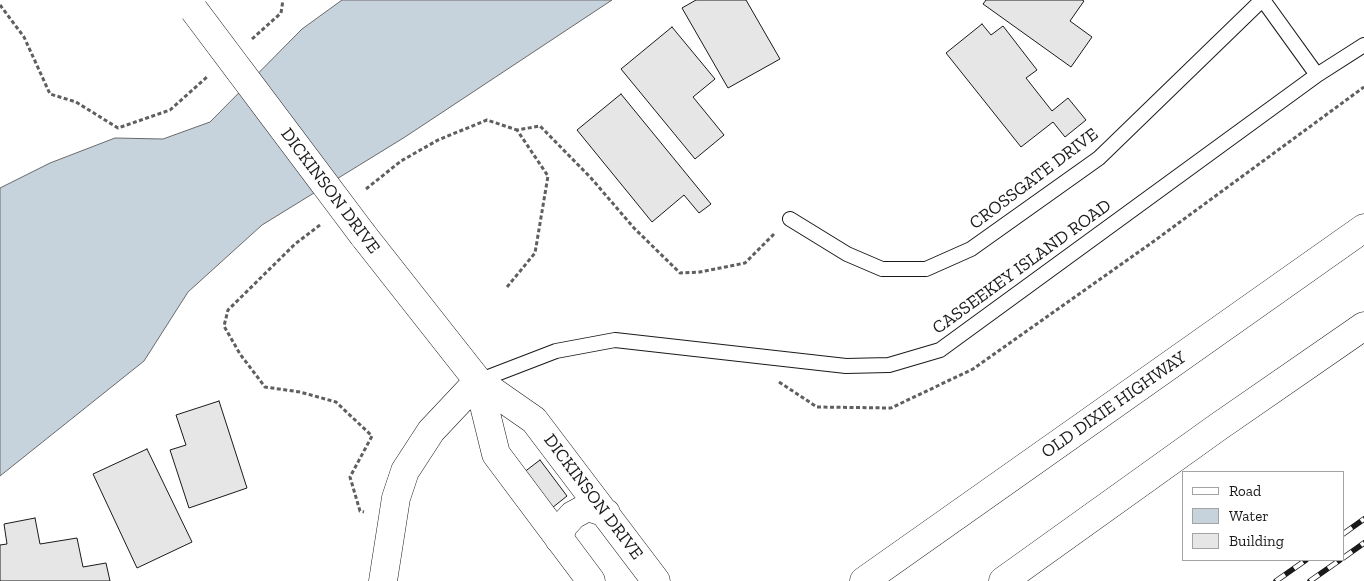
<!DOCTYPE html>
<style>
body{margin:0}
#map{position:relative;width:1364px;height:581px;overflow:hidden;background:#fff;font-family:"Zilla Slab",serif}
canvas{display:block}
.legend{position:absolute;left:1182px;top:471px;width:162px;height:90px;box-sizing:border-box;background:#fff;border:1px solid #a3a3a3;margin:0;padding:6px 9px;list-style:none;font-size:15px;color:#1a1a1a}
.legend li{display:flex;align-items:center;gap:10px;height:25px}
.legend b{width:25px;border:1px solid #a3a3a3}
</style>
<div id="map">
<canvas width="1364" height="581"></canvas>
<ul class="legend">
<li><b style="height:6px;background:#fff"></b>Road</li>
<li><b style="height:14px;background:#c6d2dc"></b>Water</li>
<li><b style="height:14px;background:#e6e6e6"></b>Building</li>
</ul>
</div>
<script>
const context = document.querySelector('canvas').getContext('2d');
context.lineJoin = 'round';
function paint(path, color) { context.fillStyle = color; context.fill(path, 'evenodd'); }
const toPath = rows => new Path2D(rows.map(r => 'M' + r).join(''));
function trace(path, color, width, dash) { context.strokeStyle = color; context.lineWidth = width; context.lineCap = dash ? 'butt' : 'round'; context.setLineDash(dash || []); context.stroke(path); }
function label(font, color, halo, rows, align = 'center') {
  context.font = font + ' "Zilla Slab",serif'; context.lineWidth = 4; context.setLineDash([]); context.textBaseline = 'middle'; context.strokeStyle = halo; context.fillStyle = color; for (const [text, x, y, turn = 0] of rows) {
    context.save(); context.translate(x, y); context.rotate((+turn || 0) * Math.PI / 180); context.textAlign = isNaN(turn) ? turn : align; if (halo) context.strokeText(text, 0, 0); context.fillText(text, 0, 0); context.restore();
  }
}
const water = toPath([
 [342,0,612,0,405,137,262,225,188,292,144,361,0,476,0,188,50,163,115,138,163,139,210,122,302,29,342,0]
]);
paint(water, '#c6d2dc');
trace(water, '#6a6a6a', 1);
const building = toPath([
 [696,0,746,0,780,59,728,88,682,8,696,0],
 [986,0,1082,0,1084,1,1070,21,1092,37,1071,67,983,4,986,0],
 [982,24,991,35,1003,26,1037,70,1026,78,1052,111,1068,98,1086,120,1065,137,1053,122,1021,147,946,53,982,24],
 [672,27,715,79,693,97,724,135,695,159,621,69,672,27],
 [621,94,711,204,699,213,684,195,652,222,577,130,621,94],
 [219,401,247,488,189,508,170,450,186,445,176,415,219,401],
 [147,449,192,542,137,568,93,474,147,449],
 [540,460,567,496,547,512,519,476,540,460],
 [35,518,40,544,77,538,83,567,106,563,110,581,0,581,0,545,7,544,4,524,35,518]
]);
paint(building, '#e6e6e6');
trace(building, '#1a1a1a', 1);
const lane = toPath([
 [1263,0,1317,75],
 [790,219,847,254,882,269,926,269,971,249,1099,158,1262,0],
 [478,381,556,351,615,340,846,366,889,365,940,350,1317,75,1364,45]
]);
const street = toPath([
 [363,235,478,381,534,420,656,581],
 [478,381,496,454,591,581],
 [559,539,563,526,573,515,588,507,606,513],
 [383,581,396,498,405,471,431,431,478,381]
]);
const secondary = toPath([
 [864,581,1364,228],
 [1003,581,1218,427,1364,326]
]);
trace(lane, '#1a1a1a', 16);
trace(street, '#1a1a1a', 29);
trace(secondary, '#1a1a1a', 29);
trace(toPath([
 [0,5,24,37,50,94,76,102,118,128,170,110,207,77],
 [252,39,281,13,283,0],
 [366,189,401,161,438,140,487,120,517,130],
 [320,225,295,244,228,310,224,326,240,354,265,387,300,392,336,402,372,436,350,477,360,511,364,512],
 [507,287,535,253,548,176,517,130,540,126,591,178,634,228,680,273,700,272,745,263,774,234],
 [779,382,817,407,891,408,973,369,1150,244,1364,87]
]), '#5f5f5f', 3, [4, 2.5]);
trace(lane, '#fff', 14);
trace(street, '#fff', 28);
trace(secondary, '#fff', 28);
const rail = toPath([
 [1343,534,1364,519],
 [1343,558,1364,543],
 [1276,581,1306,560],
 [1310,581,1340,560]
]);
trace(rail, '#1a1a1a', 5.5);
trace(rail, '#fff', 4, [11]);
const streetBridge = toPath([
 [194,10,363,235]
]);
trace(streetBridge, '#1a1a1a', 29, []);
trace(streetBridge, '#fff', 28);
label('18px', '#1a1a1a', '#fff', [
 ["CROSSGATE DRIVE",1034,179,-37],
 ["DICKINSON DRIVE",330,191,53],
 ["CASSEEKEY ISLAND ROAD",1022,267,-36],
 ["OLD DIXIE HIGHWAY",1114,405,-35],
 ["DICKINSON DRIVE",593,497,53]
]);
</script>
